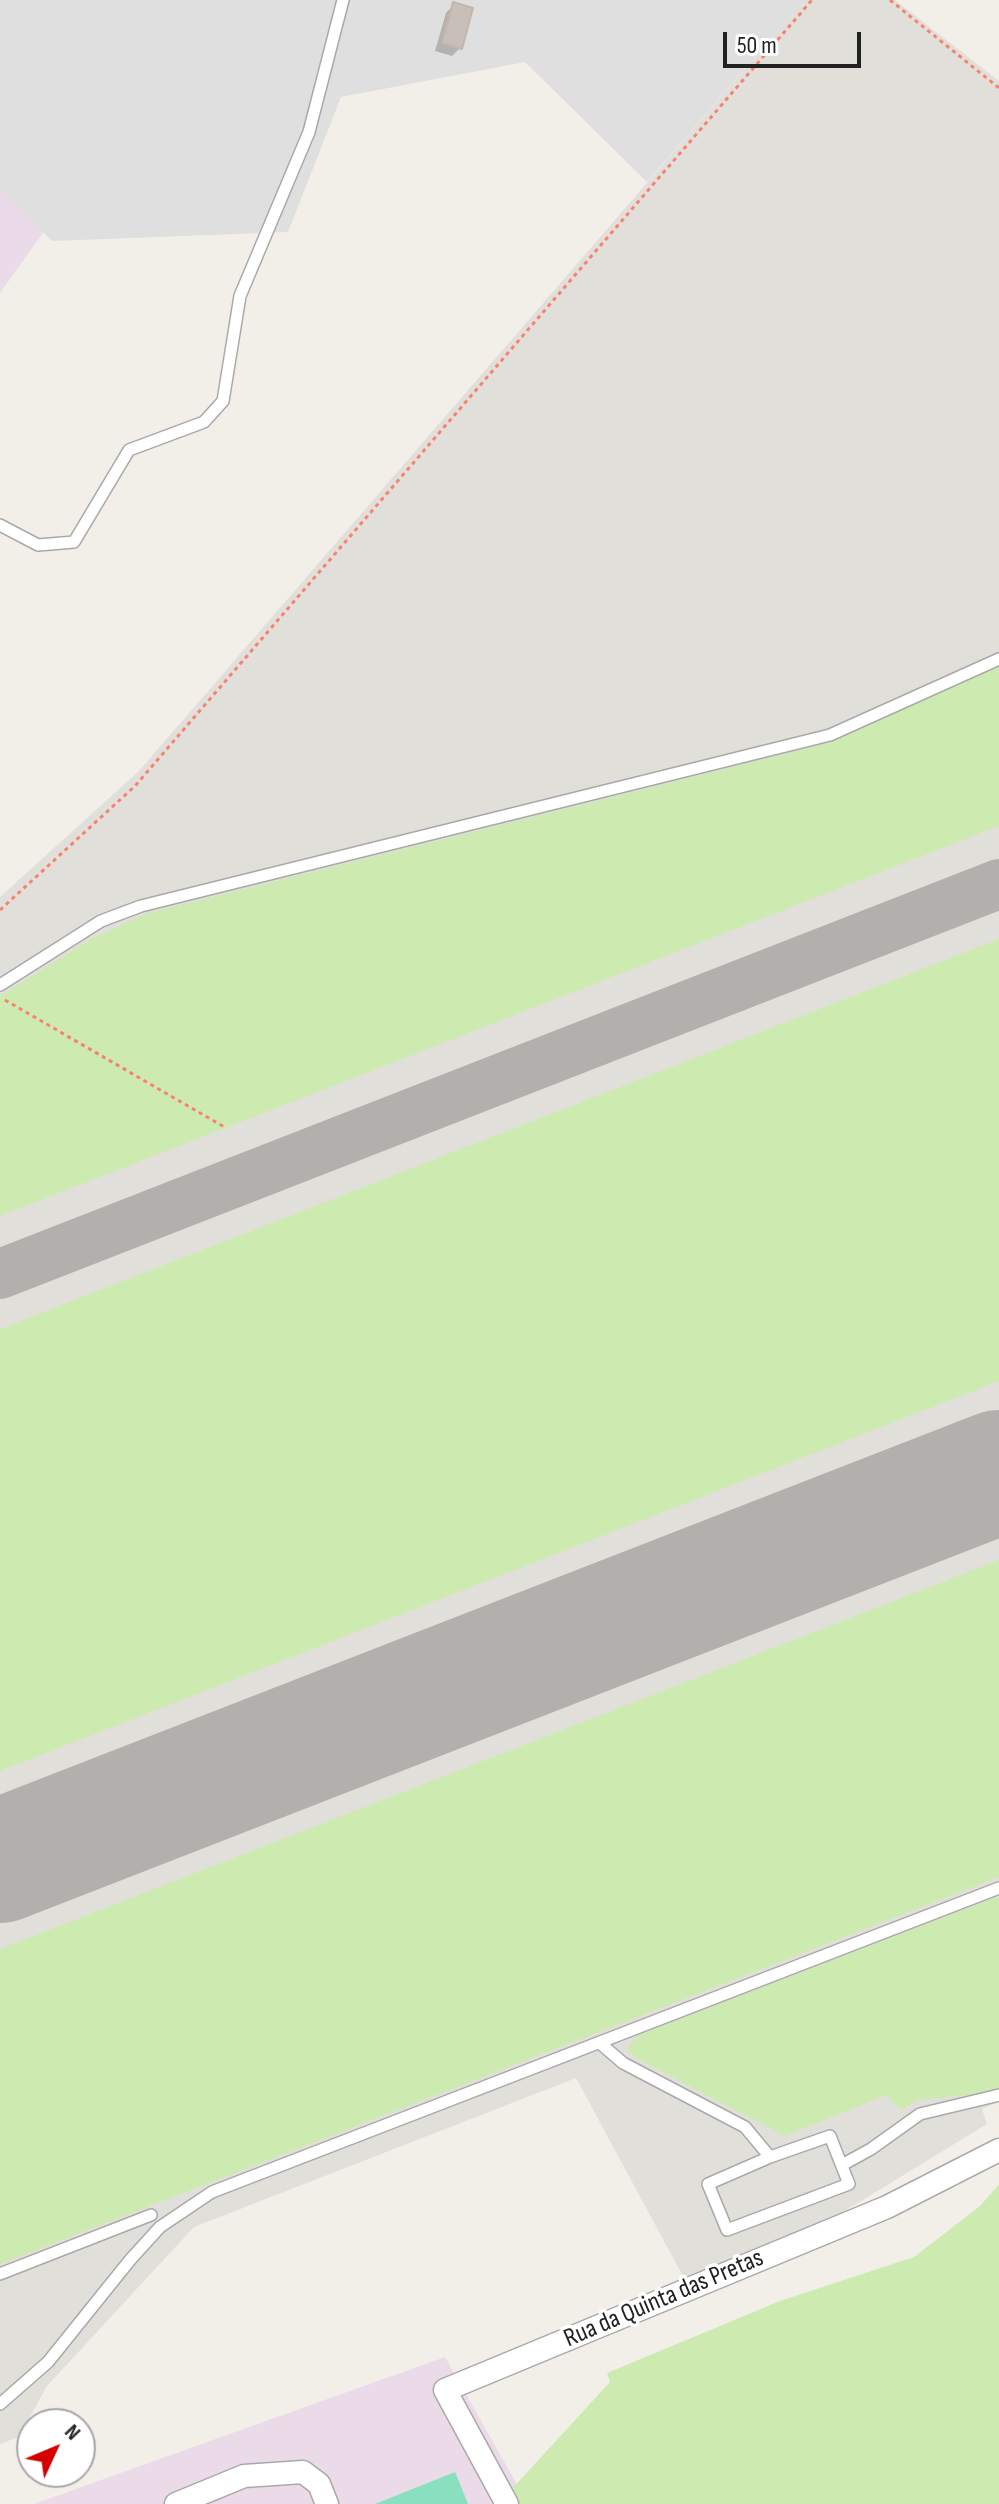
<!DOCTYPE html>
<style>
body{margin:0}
#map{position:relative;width:999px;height:2504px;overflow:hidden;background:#f2efe9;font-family:"Sofia Sans Condensed",sans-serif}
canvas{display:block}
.north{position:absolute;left:16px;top:2408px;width:80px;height:80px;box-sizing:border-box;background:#fff;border:2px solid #a7a7a7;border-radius:50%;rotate:46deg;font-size:22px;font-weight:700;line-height:32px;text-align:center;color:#222}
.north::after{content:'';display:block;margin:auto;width:28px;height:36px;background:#d40000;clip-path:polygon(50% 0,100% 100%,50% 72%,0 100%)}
.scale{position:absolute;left:723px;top:32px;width:138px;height:36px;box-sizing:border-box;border:4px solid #222;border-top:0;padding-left:10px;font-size:24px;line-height:28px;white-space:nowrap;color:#222;-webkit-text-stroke:6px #fff;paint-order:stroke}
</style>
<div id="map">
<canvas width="999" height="2504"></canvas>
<div class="north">N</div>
<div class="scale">50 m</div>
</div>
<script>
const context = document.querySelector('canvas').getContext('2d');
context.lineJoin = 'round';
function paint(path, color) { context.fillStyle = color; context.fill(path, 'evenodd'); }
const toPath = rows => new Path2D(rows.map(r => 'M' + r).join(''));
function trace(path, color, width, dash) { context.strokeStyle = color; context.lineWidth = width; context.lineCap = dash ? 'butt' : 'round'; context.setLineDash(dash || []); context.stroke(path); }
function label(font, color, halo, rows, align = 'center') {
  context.font = font + ' "Sofia Sans Condensed",sans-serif'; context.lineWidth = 7; context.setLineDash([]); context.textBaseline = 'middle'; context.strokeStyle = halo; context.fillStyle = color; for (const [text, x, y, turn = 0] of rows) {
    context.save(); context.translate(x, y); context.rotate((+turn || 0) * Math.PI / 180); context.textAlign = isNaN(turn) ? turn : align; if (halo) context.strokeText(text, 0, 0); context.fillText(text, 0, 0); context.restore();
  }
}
paint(toPath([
 [0,0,805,0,647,182,525,62,341,97,288,232,52,241,0,192]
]), '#e0dfdf');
paint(toPath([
 [0,188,43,233,0,293],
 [445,2357,528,2504,34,2504]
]), '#ebdbe8');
paint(toPath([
 [805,0,895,0,999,81,999,2102,982,2109,987,2124,830,2220,685,2280,576,2078,194,2227,47,2386,19,2437,0,2444,0,897,139,771]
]), '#e1dfda');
paint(toPath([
 [999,665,999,826,0,1216,0,996,91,939,148,913,817,746],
 [999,939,999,1381,0,1771,0,1329],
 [999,1560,999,1877,0,2264,0,1949],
 [999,1896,999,2087,977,2094,918,2100,901,2110,886,2095,785,2136,636,2058,627,2049,638,2035],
 [999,2184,999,2504,520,2504,509,2492,610,2382,607,2373,780,2301,914,2257,980,2206]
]), '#cdebb0');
paint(toPath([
 [455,2472,468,2504,375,2504]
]), '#88e0be');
paint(toPath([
 [454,4,461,47,452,56,435,51,446,13]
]), '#0003');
trace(toPath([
 [0,1274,999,884]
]), '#b1b0ac', 50);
trace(toPath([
 [0,1861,999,1472]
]), '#b1b0ac', 124);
const building = toPath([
 [453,2,473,8,462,49,442,43,453,2]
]);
paint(building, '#c7bfb8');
trace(building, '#c4b6ab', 2);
const service = toPath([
 [0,525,38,545,74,542,129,450,204,422,223,401,240,296,309,132,343,0],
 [0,985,101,921,141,906,830,735,999,659],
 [601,2044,623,2063,745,2127,770,2157,830,2136,849,2184,727,2230,708,2184,770,2157],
 [842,2165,871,2149,920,2114,999,2095],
 [0,2274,151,2215],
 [0,2404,48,2362,130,2260,160,2227,212,2192,999,1888]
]);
const minor = toPath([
 [176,2504,244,2476,303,2472,319,2484,327,2504],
 [507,2504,445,2390,887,2207,999,2150]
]);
trace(service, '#a9a9a9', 14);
trace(minor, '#a9a9a9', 25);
trace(toPath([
 [890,0,999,88],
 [0,910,135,786,812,0],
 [5,1000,226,1128]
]), '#fa8072', 3, [4, 4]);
trace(service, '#fff', 11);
trace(minor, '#fff', 22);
label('26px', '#222', '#fff', [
 ["Rua da Quinta das Pretas",664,2299,-23]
]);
</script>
